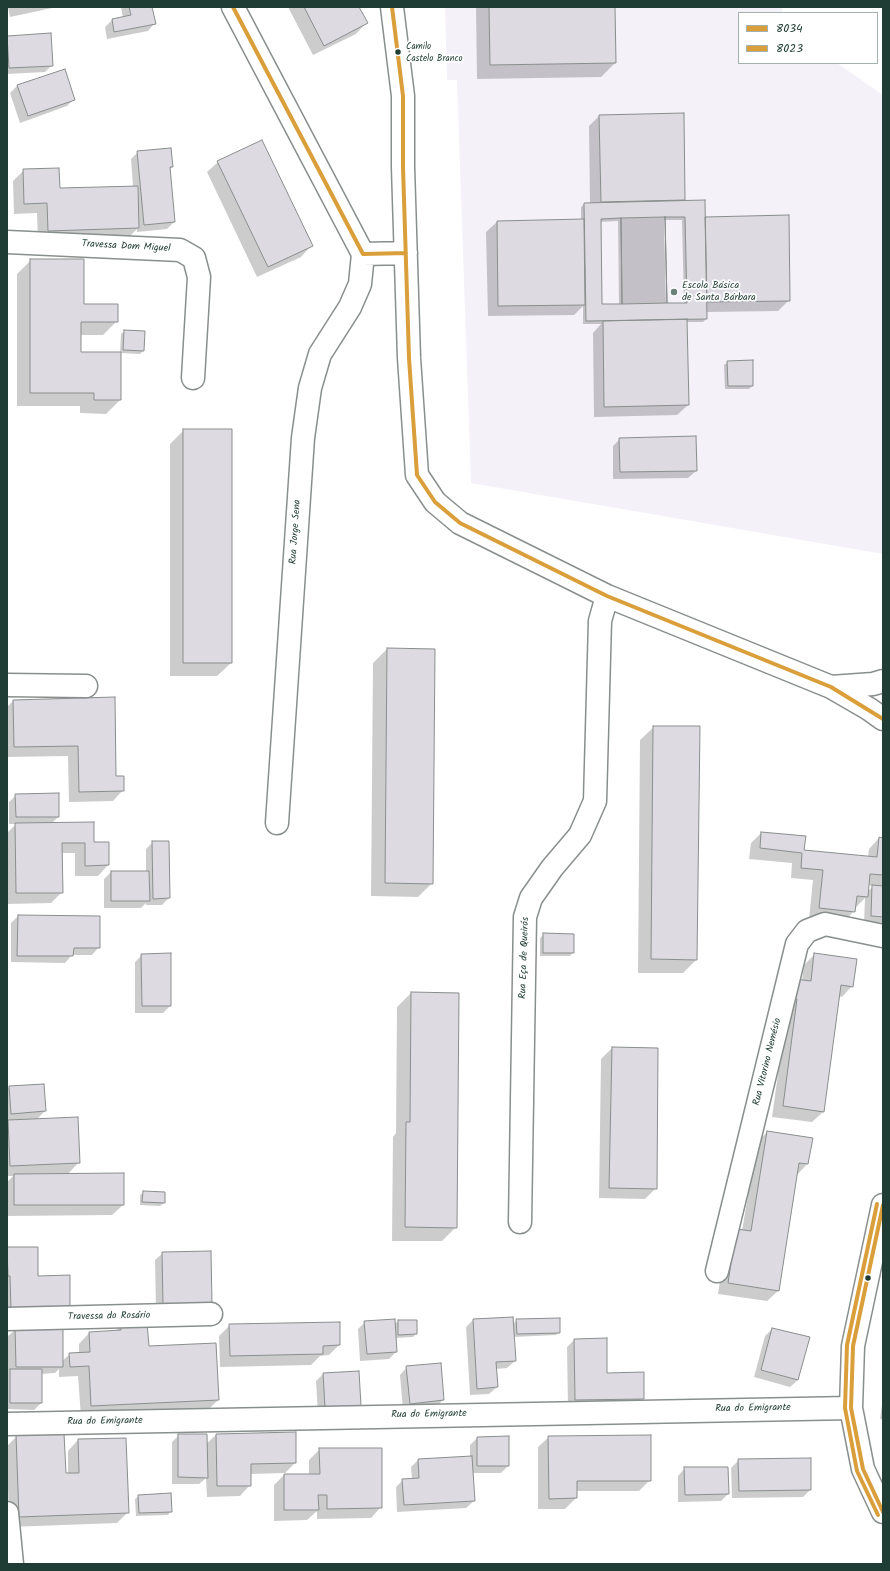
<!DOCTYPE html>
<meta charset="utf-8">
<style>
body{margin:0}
#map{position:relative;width:890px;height:1571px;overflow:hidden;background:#fff;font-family:Kalam,sans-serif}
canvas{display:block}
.frame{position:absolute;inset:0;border:8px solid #1f3d34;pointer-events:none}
.legend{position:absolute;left:738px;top:12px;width:140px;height:52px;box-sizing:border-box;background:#fff;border:1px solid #a5b1ae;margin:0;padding:5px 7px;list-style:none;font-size:12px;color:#1f3d34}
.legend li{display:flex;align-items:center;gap:8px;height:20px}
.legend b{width:20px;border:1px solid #a5b1ae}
</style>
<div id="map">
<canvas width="890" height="1571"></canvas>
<div class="frame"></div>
<ul class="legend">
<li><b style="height:5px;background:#da9f3a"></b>8034</li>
<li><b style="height:5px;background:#da9f3a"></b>8023</li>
</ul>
</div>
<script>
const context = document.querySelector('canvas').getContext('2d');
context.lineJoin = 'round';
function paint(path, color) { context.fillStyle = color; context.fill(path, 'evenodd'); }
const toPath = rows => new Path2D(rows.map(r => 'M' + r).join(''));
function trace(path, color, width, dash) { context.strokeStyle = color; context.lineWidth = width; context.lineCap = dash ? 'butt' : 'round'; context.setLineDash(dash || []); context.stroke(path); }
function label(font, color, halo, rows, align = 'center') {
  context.font = font + ' Kalam,sans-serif'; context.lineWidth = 3.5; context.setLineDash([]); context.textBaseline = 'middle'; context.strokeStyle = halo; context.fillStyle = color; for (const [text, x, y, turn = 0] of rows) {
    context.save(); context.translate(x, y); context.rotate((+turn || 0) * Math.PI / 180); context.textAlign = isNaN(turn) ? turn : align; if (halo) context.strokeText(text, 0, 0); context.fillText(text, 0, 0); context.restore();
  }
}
paint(toPath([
 [445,7,782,7,782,13,739,13,739,63,837,63,883,95,883,554,471,483,457,80,447,80]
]), '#f5f1f9');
paint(toPath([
 [8,7,57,7,10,17],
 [121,7,151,7,155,23,148,31,107,39,105,27,112,20,123,18],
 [288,7,358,7,366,23,356,34,313,55],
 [476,7,614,7,615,63,601,77,477,79],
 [50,34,52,65,45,72,7,74,7,37],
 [64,70,74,99,67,106,20,123,10,93,17,86],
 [599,116,684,200,683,202,704,218,789,300,778,311,706,312,706,319,703,322,686,322,688,405,677,415,594,417,593,333,601,324,583,324,583,306,574,315,488,316,486,232,497,222,581,220,581,207,584,204,590,203,589,126],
 [664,220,682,220,684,304,666,304],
 [618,221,619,305,601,305,600,222],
 [138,152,172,167,170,169,174,222,167,229,137,232,137,229,128,238,38,242,37,213,14,214,13,181,24,170,59,189,133,187,131,159],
 [218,162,311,246,301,257,257,277,207,172],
 [31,260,83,304,117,321,103,335,80,335,80,353,120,400,106,414,80,413,80,406,17,406,17,274],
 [125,331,143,351,140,354,120,353,121,334],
 [728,362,752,386,749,389,725,389,724,365],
 [184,430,231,663,217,676,170,676,170,444],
 [620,439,696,471,688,478,613,479,613,446],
 [387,649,432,883,418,897,371,896,373,663],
 [114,698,115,777,123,790,113,801,69,802,68,756,7,757,7,707,13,701],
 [654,727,696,960,683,973,638,973,640,740],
 [16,795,58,817,51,824,93,843,108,865,98,876,75,876,75,853,61,853,62,892,51,903,7,904,7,833,16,824,9,824,9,802],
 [761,833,803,851,868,857,869,849,879,838,883,839,883,924,864,923,865,898,855,908,854,911,844,922,809,919,813,880,791,878,792,863,749,859,751,843],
 [868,885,874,886,867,892],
 [153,842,169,898,162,905,146,905,146,903,141,908,104,908,104,879,111,872,146,872,146,849],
 [18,916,99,947,92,955,72,955,65,963,11,962,11,923],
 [544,934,573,952,570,956,540,956,540,938],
 [815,954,852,986,842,997,838,996,823,1112,812,1122,772,1117,787,1010,802,981,804,965],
 [142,955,170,1006,163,1013,135,1013,135,962],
 [411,993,456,1227,442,1241,392,1241,393,1137,396,1133,397,1007],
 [612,1048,657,1049,656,1188,645,1199,599,1198,601,1059],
 [43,1085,45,1111,36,1120,79,1162,67,1175,123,1205,112,1215,7,1216,7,1182,13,1176,7,1176,7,1123,9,1120,7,1120,7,1089,9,1087],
 [767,1132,807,1164,797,1175,778,1291,767,1301,718,1294,726,1241,742,1231,757,1142],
 [144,1192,164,1203,160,1206,140,1205,140,1195],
 [37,1248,7,1318,7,1249],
 [163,1253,211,1303,156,1311,155,1260],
 [473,1320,512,1325,517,1320,559,1332,556,1335,513,1337,515,1361,507,1368,495,1369,497,1387,489,1394,470,1395,466,1327],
 [398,1321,416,1334,413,1337,395,1338,396,1352,389,1359,360,1361,358,1329,365,1322,394,1325],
 [121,1325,218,1400,207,1411,81,1417,78,1376,59,1377,59,1369,55,1373,41,1374,41,1403,34,1410,7,1409,8,1336,16,1329,62,1361,70,1354,79,1353,79,1344,89,1333,115,1332],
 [230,1325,339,1345,329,1355,320,1356,311,1365,220,1367,219,1336],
 [772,1329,798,1380,790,1387,754,1377,765,1336],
 [574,1340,606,1374,643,1398,636,1405,568,1407,567,1347],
 [407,1367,443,1400,436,1407,403,1410,400,1375],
 [323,1374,360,1406,353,1413,318,1415,316,1381],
 [883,1398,883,1419,880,1419],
 [179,1435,206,1444,216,1435,295,1463,285,1473,250,1474,250,1485,240,1496,207,1497,206,1478,199,1484,172,1484,172,1442],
 [17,1436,65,1474,68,1474,68,1451,78,1440,128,1512,117,1523,9,1527,7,1446],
 [549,1437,650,1480,639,1491,576,1491,576,1498,565,1509,538,1509,538,1447],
 [477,1438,508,1466,501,1473,472,1473,474,1501,466,1508,397,1512,396,1487,403,1480,412,1479,411,1467,418,1460,470,1457,470,1445],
 [320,1449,381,1507,371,1518,317,1519,317,1511,307,1520,274,1521,274,1485,284,1475,309,1475,309,1460],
 [739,1460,810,1490,803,1497,732,1498,731,1468],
 [685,1468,727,1468,728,1494,721,1501,678,1502,678,1476],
 [139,1496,171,1511,168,1515,136,1516,135,1499]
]), '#0003');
const building = toPath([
 [129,7,152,7,156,24,114,32,112,19,131,15,129,7],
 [304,7,359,7,368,23,324,46,304,7],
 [489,7,615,7,616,63,490,65,489,7],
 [51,33,53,66,9,68,7,36,51,33],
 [65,69,75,100,28,116,17,85,65,69],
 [684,113,685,200,601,202,599,115,684,113],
 [262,140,313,246,268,267,217,161,262,140],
 [171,148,173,167,170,167,175,222,144,225,137,151,171,148],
 [59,168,60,188,138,186,139,228,48,231,47,203,24,204,23,169,59,168],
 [705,200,707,319,586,321,584,203,705,200],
 [665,217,685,217,687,303,667,303,665,217],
 [621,218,622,304,602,304,601,219,621,218],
 [789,215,790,301,707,302,705,217,789,215],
 [665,217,667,303,622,304,621,218,665,217],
 [584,219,585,305,498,306,497,221,584,219],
 [30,259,84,259,84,304,118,304,118,322,81,322,81,352,121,352,121,400,94,400,94,393,30,393,30,259],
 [687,319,689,405,604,407,603,321,687,319],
 [124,330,145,331,144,351,123,350,124,330],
 [753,360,753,386,728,386,727,361,753,360],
 [183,429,232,429,232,663,183,663,183,429],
 [696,436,697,471,620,472,619,438,696,436],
 [387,648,435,649,433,884,385,883,387,648],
 [115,697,116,776,124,776,124,791,79,792,78,746,14,747,13,700,115,697],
 [653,726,700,726,697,960,651,959,653,726],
 [59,793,59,817,16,817,15,794,59,793],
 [94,822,94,842,109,842,109,865,85,866,85,843,62,843,63,893,16,893,15,823,94,822],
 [761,832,806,836,804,850,877,857,879,837,883,838,883,875,870,874,868,897,857,896,855,912,819,908,823,870,801,868,802,853,760,848,761,832],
 [152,841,169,841,170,898,153,899,152,841],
 [111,871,149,871,150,901,111,901,111,871],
 [872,885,883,886,883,917,871,916,872,885],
 [18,915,100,916,100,948,74,948,73,956,17,956,18,915],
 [543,933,574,934,574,953,543,953,543,933],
 [171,953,171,1006,142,1006,141,954,171,953],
 [814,953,857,959,853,987,841,985,824,1112,783,1106,797,999,792,998,795,979,811,981,814,953],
 [411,992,459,993,457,1228,405,1227,406,1122,410,1122,411,992],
 [612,1047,658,1048,657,1189,609,1188,612,1047],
 [44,1084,46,1111,11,1114,9,1086,44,1084],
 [78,1117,80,1163,10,1166,8,1120,78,1117],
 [767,1131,813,1138,808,1164,799,1163,779,1291,728,1283,736,1229,751,1231,767,1131],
 [124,1173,124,1205,14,1205,14,1174,124,1173],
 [143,1191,165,1192,165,1203,142,1202,143,1191],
 [7,1247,38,1247,38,1276,70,1275,70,1311,11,1311,10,1276,8,1276,7,1247],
 [211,1251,212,1304,163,1305,162,1252,211,1251],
 [513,1317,516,1361,496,1362,498,1387,477,1389,473,1319,513,1317],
 [560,1318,560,1333,517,1334,516,1319,560,1318],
 [395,1319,397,1352,367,1354,364,1321,395,1319],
 [398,1320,417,1320,417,1334,398,1335,398,1320],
 [340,1322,340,1345,323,1346,323,1354,230,1356,229,1324,340,1322],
 [147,1323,149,1346,216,1343,219,1400,91,1406,89,1366,70,1367,69,1353,90,1352,89,1332,121,1330,121,1324,147,1323],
 [63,1327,63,1367,16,1367,15,1328,63,1327],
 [772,1328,810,1337,798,1380,761,1370,772,1328],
 [607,1338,607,1373,644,1372,644,1399,575,1400,574,1339,607,1338],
 [441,1363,444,1400,410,1404,406,1366,441,1363],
 [10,1369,42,1369,42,1403,10,1403,10,1369],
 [359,1371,361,1406,325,1408,323,1373,359,1371],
 [296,1432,296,1463,251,1464,251,1486,217,1486,216,1434,296,1432],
 [64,1433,66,1473,79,1473,78,1439,126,1438,129,1513,19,1517,16,1435,64,1433],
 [178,1434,207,1434,208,1478,178,1477,178,1434],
 [651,1435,651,1481,577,1481,577,1498,549,1499,548,1436,651,1435],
 [509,1436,509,1466,477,1466,477,1437,509,1436],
 [319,1448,382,1448,382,1508,327,1509,327,1495,318,1495,319,1510,284,1510,284,1474,320,1474,319,1448],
 [472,1456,475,1501,404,1505,402,1479,419,1478,418,1459,472,1456],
 [811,1458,811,1490,739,1491,738,1459,811,1458],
 [684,1467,728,1467,729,1494,685,1495,684,1467],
 [171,1493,172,1512,139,1513,138,1495,171,1493]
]);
paint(building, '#dddae2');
trace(building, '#898f8d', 1);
const minor = toPath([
 [233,7,363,254,406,253],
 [392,7,403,96,403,167,409,358,417,475,435,502,460,523,607,596,831,687,869,709,883,719],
 [7,242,180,250,194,258,199,277,193,378],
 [7,685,86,686],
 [831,687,873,684,883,681],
 [277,823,303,438,310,388,320,354,350,307,360,284,363,254],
 [883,1205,853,1346,851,1408,863,1469,883,1512],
 [520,1222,525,917,531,898,552,868,580,835,595,801,600,621,607,596],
 [717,1271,797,944,807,931,825,924,883,936],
 [7,1319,211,1314],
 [7,1424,851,1408],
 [7,1513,12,1564]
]);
trace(minor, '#898f8d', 25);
trace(minor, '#fff', 22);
trace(toPath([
 [233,7,363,254,406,253],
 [392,7,403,96,403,167,409,358,417,475,435,502,460,523,607,596,831,687,883,719],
 [883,1205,853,1346,851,1408,863,1469,883,1512]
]), '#da9f3a', 4);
trace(toPath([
 [877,1204,847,1345,845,1408,857,1471,878,1515]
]), '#da9f3a', 4);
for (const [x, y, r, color] of [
 [398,52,3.5,"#1f3d34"],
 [674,292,4,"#6d817b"],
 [868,1278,3.5,"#1f3d34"]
]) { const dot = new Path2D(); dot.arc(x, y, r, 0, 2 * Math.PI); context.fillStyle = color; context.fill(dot); trace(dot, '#fff', 1.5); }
label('9px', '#1f3d34', '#fff', [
 ["Camilo",406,47],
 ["Castelo Branco",406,59]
], 'left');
label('10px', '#1f3d34', '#fff', [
 ["Travessa Dom Miguel",126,247,3],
 ["Rua Jorge Sena",296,532,-86],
 ["Rua Eça de Queirós",525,958,-88],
 ["Rua Vitorino Nemésio",768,1062,-76],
 ["Travessa do Rosário",109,1317,-1],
 ["Rua do Emigrante",753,1409,-1],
 ["Rua do Emigrante",429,1415,-1],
 ["Rua do Emigrante",105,1422,-1]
]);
label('10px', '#1f3d34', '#fff', [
 ["Escola Básica",682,286],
 ["de Santa Bárbara",682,298]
], 'left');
</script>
